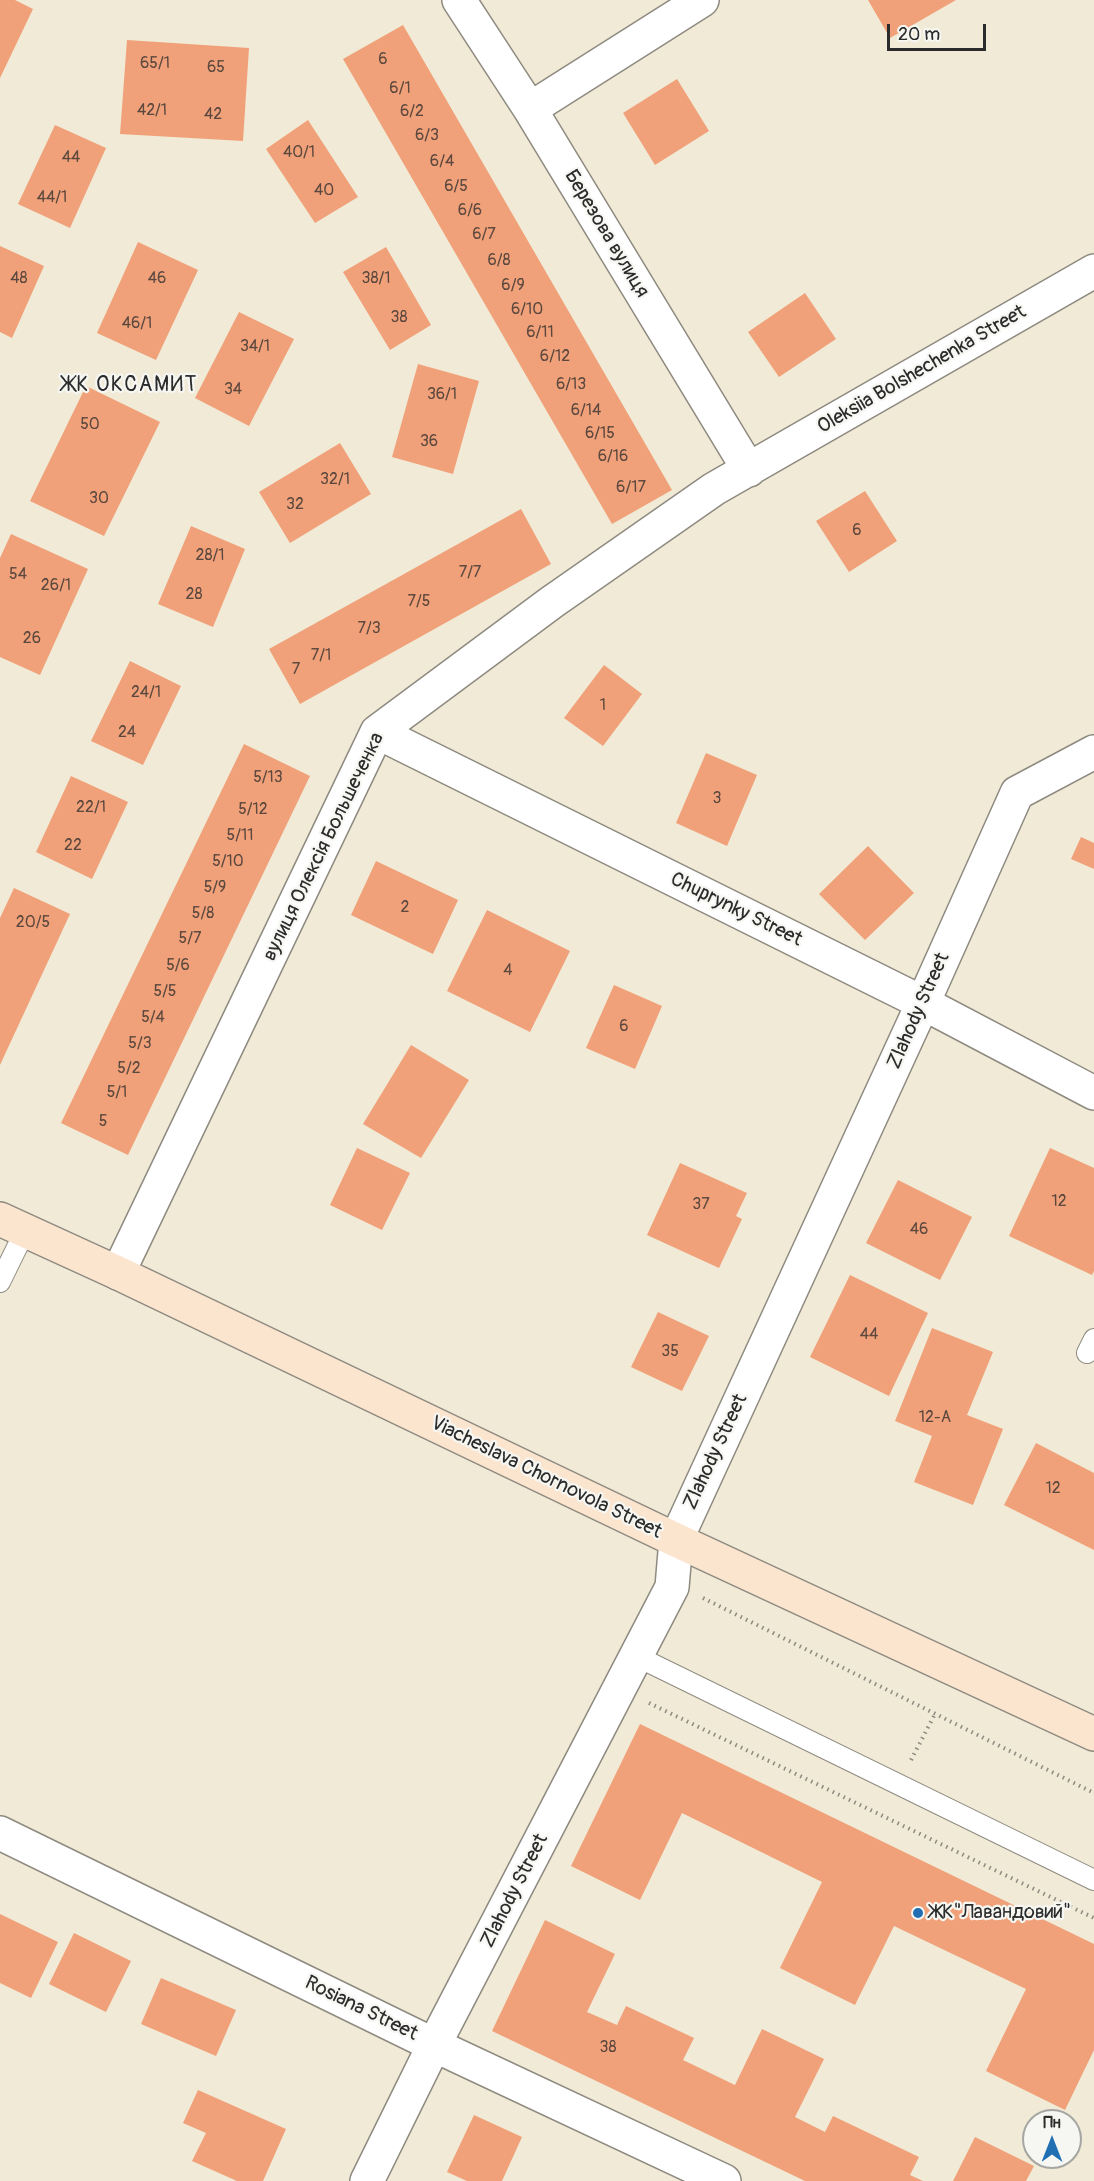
<!DOCTYPE html>
<meta charset="utf-8">
<style>
body{margin:0}
#map{position:relative;width:1094px;height:2181px;overflow:hidden;background:#f0ead6;font-family:Pangolin,sans-serif}
canvas{display:block}
.north{position:absolute;left:1022px;top:2109px;width:60px;height:60px;box-sizing:border-box;background:#f6f6f2;border:2px solid #a5a5a2;border-radius:50%;rotate:0deg;font-size:16px;font-weight:700;line-height:24px;text-align:center;color:#2b2b2b}
.north::after{content:'';display:block;margin:auto;width:21px;height:27px;background:#1f6fb2;clip-path:polygon(50% 0,100% 100%,50% 72%,0 100%)}
.scale{position:absolute;left:887px;top:24px;width:99px;height:27px;box-sizing:border-box;border:3px solid #2b2b2b;border-top:0;padding-left:8px;font-size:18px;line-height:21px;white-space:nowrap;color:#2b2b2b;-webkit-text-stroke:4px #f6f6f2;paint-order:stroke}
</style>
<div id="map">
<canvas width="1094" height="2181"></canvas>
<div class="north">Пн</div>
<div class="scale">20 m</div>
</div>
<script>
const context = document.querySelector('canvas').getContext('2d');
context.lineJoin = 'round';
function paint(path, color) { context.fillStyle = color; context.fill(path, 'evenodd'); }
const toPath = rows => new Path2D(rows.map(r => 'M' + r).join(''));
function trace(path, color, width, dash) { context.strokeStyle = color; context.lineWidth = width; context.lineCap = dash ? 'butt' : 'round'; context.setLineDash(dash || []); context.stroke(path); }
function label(font, color, halo, rows, align = 'center') {
  context.font = font + ' Pangolin,sans-serif'; context.lineWidth = 4.5; context.setLineDash([]); context.textBaseline = 'middle'; context.strokeStyle = halo; context.fillStyle = color; for (const [text, x, y, turn = 0] of rows) {
    context.save(); context.translate(x, y); context.rotate((+turn || 0) * Math.PI / 180); context.textAlign = isNaN(turn) ? turn : align; if (halo) context.strokeText(text, 0, 0); context.fillText(text, 0, 0); context.restore();
  }
}
paint(toPath([
 [0,0,15,0,33,9,0,78],
 [868,0,956,0,890,38],
 [403,25,672,490,612,524,343,59],
 [127,40,249,48,243,141,120,134],
 [677,79,709,131,655,165,623,113],
 [308,120,358,197,315,223,266,149],
 [55,125,106,148,70,228,18,204],
 [138,242,198,270,156,360,97,333],
 [0,246,44,266,12,338,0,332],
 [386,247,431,325,390,350,343,272],
 [805,293,836,339,779,377,748,332],
 [239,312,294,339,249,426,195,398],
 [418,364,479,381,453,474,392,457],
 [86,386,160,422,104,536,30,501],
 [340,443,371,494,290,543,259,492],
 [865,491,897,541,849,572,816,521],
 [521,509,551,564,300,704,269,649],
 [191,526,245,549,213,627,158,604],
 [11,534,88,569,40,675,0,657,0,558],
 [130,661,181,686,143,765,91,741],
 [604,665,642,694,603,746,564,718],
 [244,744,310,776,128,1155,61,1123],
 [706,753,757,775,727,846,676,823],
 [71,776,128,802,92,879,36,852],
 [1081,837,1094,843,1094,869,1071,859],
 [868,846,914,893,865,940,819,894],
 [376,861,458,900,433,954,351,915],
 [14,888,70,914,0,1065,0,918],
 [487,910,570,951,530,1032,447,991],
 [614,985,662,1006,635,1069,586,1048],
 [411,1045,469,1080,421,1158,363,1124],
 [357,1148,410,1173,382,1230,330,1205],
 [1050,1148,1094,1168,1094,1271,1092,1275,1009,1236],
 [680,1163,747,1193,736,1216,742,1219,719,1268,647,1235],
 [898,1180,972,1217,940,1280,866,1243],
 [850,1275,928,1313,889,1396,810,1357],
 [658,1312,709,1336,682,1391,631,1367],
 [932,1328,993,1352,967,1415,1003,1429,973,1505,914,1482,932,1436,895,1421],
 [1036,1443,1094,1473,1094,1550,1004,1505],
 [640,1724,1094,1944,1094,2050,1065,2110,986,2071,1026,1989,894,1926,855,2005,780,1968,822,1882,682,1813,640,1900,571,1866],
 [0,1914,58,1942,31,1998,0,1983],
 [545,1920,615,1954,587,2012,617,2025,626,2006,694,2038,683,2060,735,2085,762,2029,824,2059,795,2117,825,2132,833,2116,919,2157,910,2175,923,2181,805,2181,492,2031],
 [74,1933,131,1961,106,2012,49,1984],
 [161,1978,236,2010,216,2056,141,2024],
 [198,2090,286,2129,263,2181,237,2181,192,2161,206,2133,183,2123],
 [474,2115,522,2137,502,2181,467,2181,447,2172],
 [975,2137,1034,2166,1026,2181,953,2181]
]), '#f0a179');
const lane = toPath([
 [0,1282,25,1231],
 [1087,1353,1094,1339],
 [636,1656,1094,1880]
]);
const street = toPath([
 [459,0,530,109,749,470],
 [530,109,702,0],
 [377,732,923,1003,1094,1093],
 [118,1273,377,732,552,602,714,489,1094,271],
 [0,1833,434,2045,724,2181],
 [367,2181,434,2045,672,1587,676,1540,923,1003,1017,793,1094,752]
]);
const secondary = toPath([
 [0,1219,118,1273,676,1540,1094,1734]
]);
trace(lane, '#8e8a80', 22);
trace(street, '#8e8a80', 36);
trace(secondary, '#8e8a80', 36);
trace(toPath([
 [703,1598,1094,1793],
 [649,1703,1094,1918],
 [911,1760,935,1714]
]), '#8e8a80', 4, [1.5, 4.5]);
trace(lane, '#fff', 20);
trace(street, '#fff', 33);
trace(secondary, '#fbe5cf', 33);
for (const [x, y, r, color] of [
 [918,1913,6,"#1f6fb2"]
]) { const dot = new Path2D(); dot.arc(x, y, r, 0, 2 * Math.PI); context.fillStyle = color; context.fill(dot); trace(dot, '#f6f6f2', 2); }
label('16px', '#5c483e', null, [
 ["6",383,60],
 ["65/1",155,64],
 ["65",216,68],
 ["6/1",400,89],
 ["42/1",152,111],
 ["6/2",412,112],
 ["42",213,115],
 ["6/3",427,136],
 ["40/1",299,153],
 ["44",71,158],
 ["6/4",442,162],
 ["6/5",456,187],
 ["40",324,191],
 ["44/1",52,198],
 ["6/6",470,211],
 ["6/7",484,235],
 ["6/8",499,261],
 ["48",19,279],
 ["46",157,279],
 ["38/1",376,279],
 ["6/9",513,286],
 ["6/10",527,310],
 ["38",399,318],
 ["46/1",137,324],
 ["6/11",540,333],
 ["34/1",255,347],
 ["6/12",555,357],
 ["6/13",571,385],
 ["34",233,390],
 ["36/1",442,395],
 ["6/14",586,411],
 ["50",90,425],
 ["6/15",600,434],
 ["36",429,442],
 ["6/16",613,457],
 ["32/1",335,480],
 ["6/17",631,488],
 ["30",99,499],
 ["32",295,505],
 ["6",857,531],
 ["28/1",210,556],
 ["7/7",470,573],
 ["54",18,575],
 ["26/1",56,586],
 ["28",194,595],
 ["7/5",419,602],
 ["7/3",369,629],
 ["26",32,639],
 ["7/1",321,656],
 ["7",296,670],
 ["24/1",146,693],
 ["1",603,706],
 ["24",127,733],
 ["5/13",268,778],
 ["3",717,799],
 ["22/1",91,808],
 ["5/12",253,810],
 ["5/11",240,836],
 ["22",73,846],
 ["5/10",228,862],
 ["5/9",215,888],
 ["2",405,908],
 ["5/8",203,914],
 ["20/5",33,923],
 ["5/7",190,939],
 ["5/6",178,966],
 ["4",508,971],
 ["5/5",165,992],
 ["5/4",153,1018],
 ["6",624,1027],
 ["5/3",140,1044],
 ["5/2",129,1069],
 ["5/1",117,1093],
 ["5",103,1122],
 ["12",1059,1202],
 ["37",701,1205],
 ["46",919,1230],
 ["44",869,1335],
 ["35",670,1352],
 ["12-А",935,1418],
 ["12",1053,1489],
 ["38",608,2048]
]);
label('20px', '#2b2b2b', '#f6f6f2', [
 ["Березова вулиця",606,234,59],
 ["Oleksiia Bolshechenka Street",922,370,-30],
 ["вулиця Олексія Большеченка",324,847,-64],
 ["Chuprynky Street",736,910,26],
 ["Zlahody Street",919,1011,-66],
 ["Zlahody Street",716,1452,-65],
 ["Viacheslava Chornovola Street",546,1478,26],
 ["Zlahody Street",515,1891,-63],
 ["Rosiana Street",361,2009,26]
]);
label('20px', '#2b2b2b', '#f6f6f2', [
 ["ЖК\"Лавандовий\"",930,1913]
], 'left');
context.letterSpacing = '1.5px';
label('21px', '#2b2b2b', '#f6f6f2', [
 ["ЖК ОКСАМИТ",130,386]
]);
context.letterSpacing = '0px';
</script>
